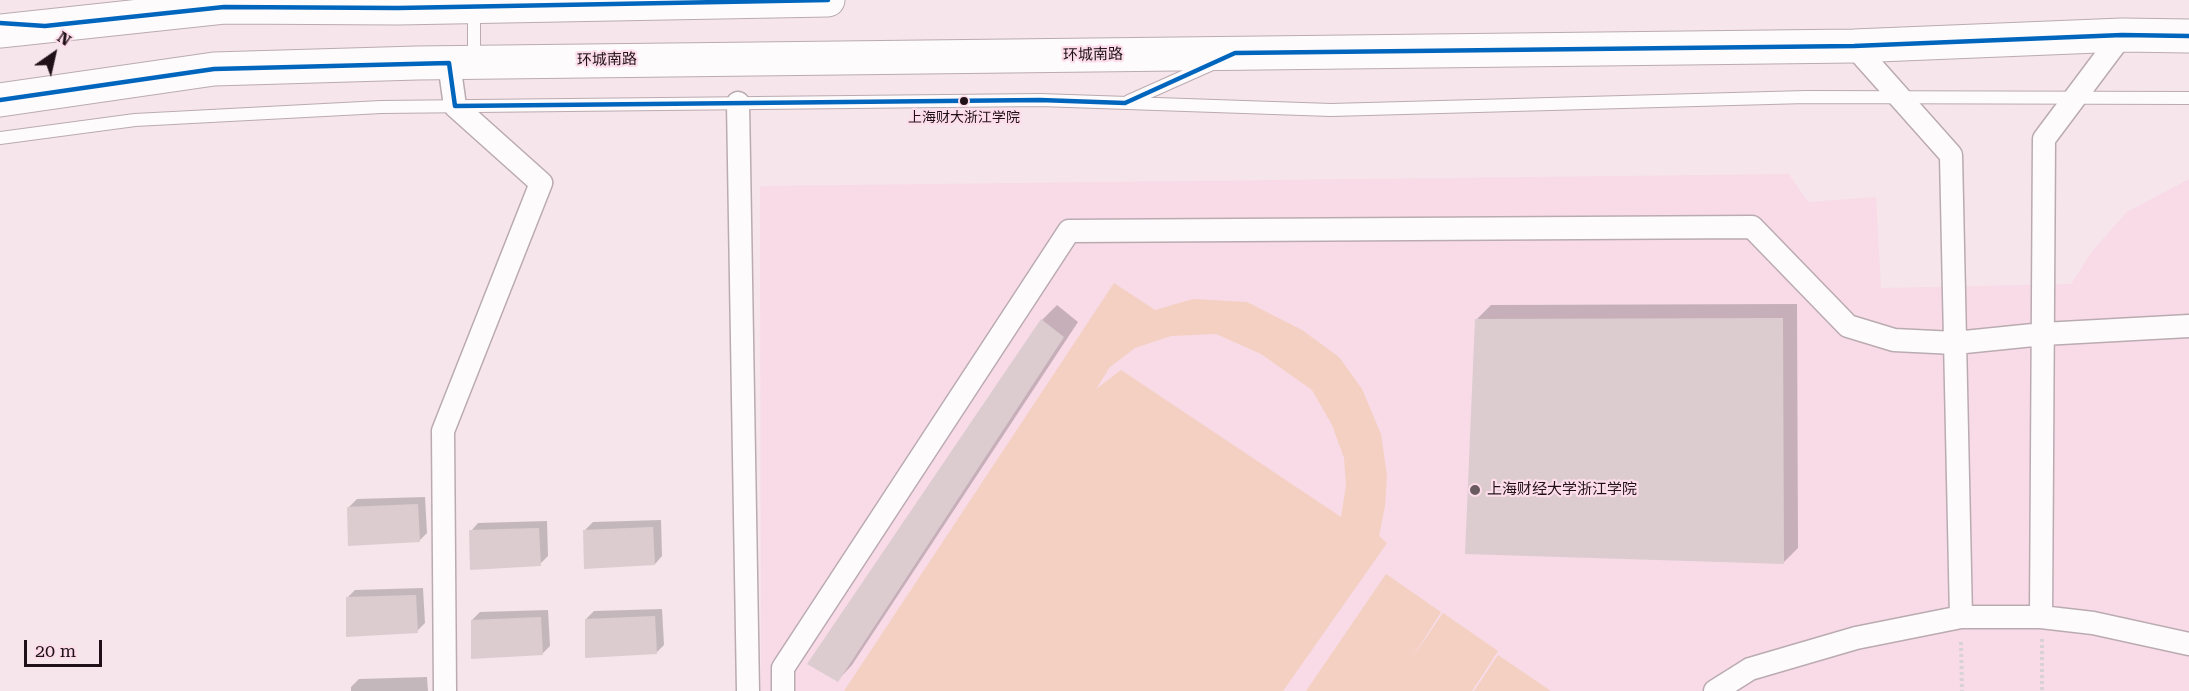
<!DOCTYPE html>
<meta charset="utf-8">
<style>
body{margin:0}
#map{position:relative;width:2189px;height:691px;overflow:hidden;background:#f6e5eb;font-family:"Roboto Serif",serif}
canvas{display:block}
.north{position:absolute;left:24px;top:24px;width:60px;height:60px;-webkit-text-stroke:4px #feddea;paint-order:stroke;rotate:34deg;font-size:16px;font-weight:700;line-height:24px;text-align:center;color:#1f1117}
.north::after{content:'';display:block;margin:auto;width:21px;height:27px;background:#1f1117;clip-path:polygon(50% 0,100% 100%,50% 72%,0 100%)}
.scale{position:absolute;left:24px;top:640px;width:78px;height:27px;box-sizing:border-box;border:3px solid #1f1117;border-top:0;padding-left:8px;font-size:18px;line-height:21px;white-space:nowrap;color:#1f1117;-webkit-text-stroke:4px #feddea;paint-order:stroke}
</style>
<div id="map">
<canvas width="2189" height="691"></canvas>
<div class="north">N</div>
<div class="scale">20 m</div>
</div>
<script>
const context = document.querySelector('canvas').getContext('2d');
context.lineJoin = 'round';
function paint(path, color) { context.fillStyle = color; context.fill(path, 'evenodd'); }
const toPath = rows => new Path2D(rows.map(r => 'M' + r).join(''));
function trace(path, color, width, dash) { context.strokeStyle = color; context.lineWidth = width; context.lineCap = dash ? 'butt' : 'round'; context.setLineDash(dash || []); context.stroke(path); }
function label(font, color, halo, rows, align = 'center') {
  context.font = font + ' "Roboto Serif","Noto Sans SC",serif'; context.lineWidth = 4.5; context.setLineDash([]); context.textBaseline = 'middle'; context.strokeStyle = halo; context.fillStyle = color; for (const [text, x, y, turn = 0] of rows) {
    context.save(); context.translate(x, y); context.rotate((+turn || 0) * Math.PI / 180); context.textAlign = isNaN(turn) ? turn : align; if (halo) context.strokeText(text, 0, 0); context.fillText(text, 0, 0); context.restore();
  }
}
paint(toPath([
 [1789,174,1808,202,1876,197,1881,288,2071,284,2093,250,2127,212,2189,179,2189,691,761,691,760,186]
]), '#f8dbe7');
paint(toPath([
 [1114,283,1155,310,1193,299,1247,302,1302,330,1339,357,1362,389,1381,434,1387,476,1385,506,1379,536,1387,543,1283,691,844,691],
 [1216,334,1261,354,1312,390,1332,425,1344,458,1346,485,1341,517,1121,370,1096,389,1110,367,1135,348,1171,336],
 [1386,574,1441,612,1411,660,1443,613,1498,651,1472,691,1306,691],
 [1498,655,1551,691,1474,691]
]), '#f4d0c2');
paint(toPath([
 [1797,304,1798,548,1783,563,1476,320,1491,305],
 [1057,305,1078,322,852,665,838,680,1042,320],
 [425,497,427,533,419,541,349,507,357,499],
 [661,520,662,556,655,564,585,530,593,522],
 [547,521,548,556,540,564,471,531,478,523],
 [423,588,425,623,417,631,347,598,355,590],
 [662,609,664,645,656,653,586,619,594,611],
 [548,610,550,646,542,654,472,620,480,612],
 [427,677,428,691,351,691,351,687,359,679]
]), '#0003');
paint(toPath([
 [1783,318,1784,564,1465,554,1475,319],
 [1041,319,1064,337,838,682,807,664],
 [418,504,420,542,348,546,347,507],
 [653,527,655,565,584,569,583,530],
 [539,528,541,566,470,570,469,530],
 [416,595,418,633,346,637,346,597],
 [655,616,657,654,585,658,585,619],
 [541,617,543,655,471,659,471,620]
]), '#dcccd0');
const lane = toPath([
 [474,8,474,60],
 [1129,101,1212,64],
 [0,138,135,120,381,107,1040,100,1331,110,1806,97,2189,98]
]);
const street = toPath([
 [1854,46,1951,155,1961,617],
 [738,103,748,691],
 [2041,617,2044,139,2122,35],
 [445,691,443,431,541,183,455,106,449,63],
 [783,691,783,668,1069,231,1752,227,1848,326,1894,340,1955,343,2043,334,2189,326],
 [1715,691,1750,669,1856,638,1961,617,2041,617,2093,623,2189,644]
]);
const primary = toPath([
 [0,31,224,7,398,8,828,0],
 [0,100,214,69,417,63,1854,46,2122,35,2189,36]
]);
trace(lane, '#baabb1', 14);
trace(street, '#baabb1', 25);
trace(primary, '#baabb1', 35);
trace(toPath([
 [2042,639,2042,691],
 [1961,642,1962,691]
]), '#d8d2d5', 4, [3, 3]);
trace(lane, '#fefbfc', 12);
trace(street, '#fefbfc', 22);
trace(primary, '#fefbfc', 33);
trace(toPath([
 [0,23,45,26,224,7,398,8,828,0],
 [0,100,214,69,449,63,455,106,1040,100,1125,103,1235,53,1854,46,2122,35,2189,36]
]), '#0065bd', 4.5);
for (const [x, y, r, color] of [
 [964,101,5,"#1f1117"],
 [1475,490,6,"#6a5b61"]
]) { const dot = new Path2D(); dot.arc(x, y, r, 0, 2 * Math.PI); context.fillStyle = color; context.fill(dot); trace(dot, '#feddea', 2); }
label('14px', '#1f1117', '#feddea', [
 ["上海财大浙江学院",964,118]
]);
label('15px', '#1f1117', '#feddea', [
 ["环城南路",1093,55,-1],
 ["环城南路",607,60,-1]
]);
label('15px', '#1f1117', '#feddea', [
 ["上海财经大学浙江学院",1487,490]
], 'left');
</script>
